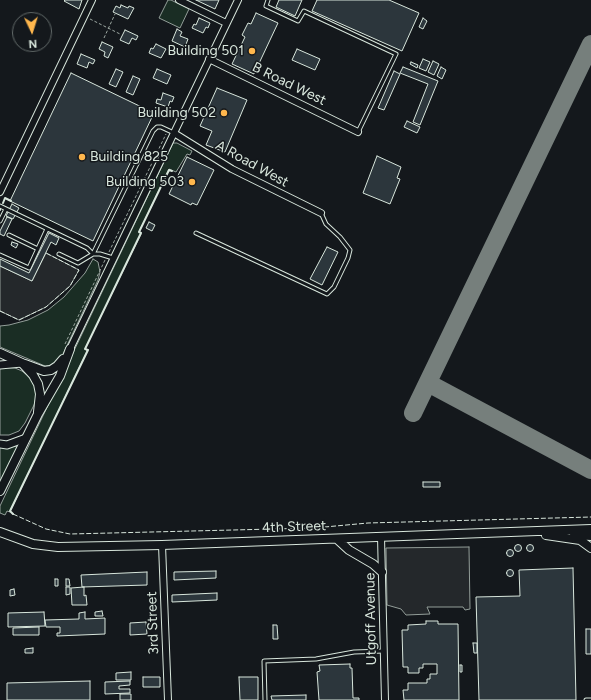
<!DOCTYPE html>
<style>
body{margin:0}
#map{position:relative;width:591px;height:700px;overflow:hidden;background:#14181c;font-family:Figtree,sans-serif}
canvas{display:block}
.north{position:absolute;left:12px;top:12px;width:40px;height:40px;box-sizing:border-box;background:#14181c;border:1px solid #626a69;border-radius:50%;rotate:176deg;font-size:11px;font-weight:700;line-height:16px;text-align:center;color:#d8e6dc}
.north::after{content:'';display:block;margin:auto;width:14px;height:18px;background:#ffb74d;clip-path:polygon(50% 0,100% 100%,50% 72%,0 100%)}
</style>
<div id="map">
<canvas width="591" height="700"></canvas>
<div class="north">N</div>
</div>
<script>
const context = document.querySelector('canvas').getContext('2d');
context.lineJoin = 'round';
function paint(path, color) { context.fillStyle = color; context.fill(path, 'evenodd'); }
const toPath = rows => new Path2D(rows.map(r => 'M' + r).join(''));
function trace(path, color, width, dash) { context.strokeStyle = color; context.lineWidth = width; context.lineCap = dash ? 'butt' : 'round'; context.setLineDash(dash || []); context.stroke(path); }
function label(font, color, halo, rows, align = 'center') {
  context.font = font + ' Figtree,sans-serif'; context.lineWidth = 3; context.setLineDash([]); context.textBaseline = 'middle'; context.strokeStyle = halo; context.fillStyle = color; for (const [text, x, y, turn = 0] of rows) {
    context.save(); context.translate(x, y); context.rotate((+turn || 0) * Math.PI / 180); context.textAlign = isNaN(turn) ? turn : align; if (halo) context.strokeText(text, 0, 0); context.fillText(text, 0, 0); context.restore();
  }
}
const green = toPath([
 [168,0,171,0,189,9,180,28,159,18,168,0],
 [173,143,177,143,192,151,190,155,187,154,176,172,169,169,139,232,141,234,85,349,87,351,10,512,7,511,5,515,0,513,0,506,173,143],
 [93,259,98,262,100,272,98,280,63,354,59,360,53,365,45,366,0,347,0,326,9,325,28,320,48,310,64,297,85,273,93,259],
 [0,367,15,368,22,371,32,379,36,389,36,398,34,405,25,423,19,431,9,435,0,435,0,367],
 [17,446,18,448,0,484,0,447,17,446]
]);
paint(green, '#1a2d24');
trace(green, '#939e99', 1);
const parking = toPath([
 [46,253,79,270,70,286,46,307,19,320,0,311,0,266,32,281,46,253],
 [469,547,470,609,465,610,463,607,427,607,430,614,406,615,401,609,387,605,386,548,469,547]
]);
paint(parking, '#24282b');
trace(parking, '#939e99', 1);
trace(toPath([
 [428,383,591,470],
 [413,413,591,44]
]), '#767f7c', 18);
const building = toPath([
 [65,0,82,0,79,9,64,1,65,0],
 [196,0,219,0,215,9,196,0],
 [279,0,302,0,295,16,276,7,279,0],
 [317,0,389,0,419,13,402,51,312,11,317,0],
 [121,5,128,8,129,6,134,8,128,19,113,12,116,6,120,8,121,5],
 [256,13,278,23,254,74,232,64,245,37,242,35,248,23,251,24,256,13],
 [199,18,210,23,208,28,206,27,203,33,192,28,194,24,196,25,199,18],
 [423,18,427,21,423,29,419,27,423,18],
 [177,29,182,32,180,36,188,39,185,47,172,41,177,29],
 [125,30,138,36,136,40,132,38,129,44,120,40,125,30],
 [102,42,113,47,108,58,104,56,105,52,99,49,102,42],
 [156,44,166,49,161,58,149,53,151,48,153,49,156,44],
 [297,49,320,59,315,70,292,60,297,49],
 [81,54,95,60,93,64,89,62,87,68,77,64,81,54],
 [423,59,430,62,426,71,419,68,423,59],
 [433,61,439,64,434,75,428,72,433,61],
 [411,62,418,65,417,68,410,64,411,62],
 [403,67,438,81,420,125,413,122,428,84,400,73,403,67],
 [441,67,446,70,442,79,437,76,441,67],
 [116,69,123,72,116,87,109,84,116,69],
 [157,69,171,75,167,84,153,78,157,69],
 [394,71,400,74,384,110,378,108,394,71],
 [71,73,154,113,93,241,10,201,71,73],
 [133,76,140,79,133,95,126,92,133,76],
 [217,88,247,100,225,152,206,145,212,131,200,126,217,88],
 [163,93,174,97,172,102,170,101,168,107,156,103,157,99,161,100,163,93],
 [407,121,420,127,417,133,404,127,407,121],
 [377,156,401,167,397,178,400,179,390,204,363,193,377,156],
 [187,157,214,170,197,205,192,203,191,205,169,194,187,157],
 [12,204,19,208,13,219,6,216,12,204],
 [7,217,12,219,4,236,0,234,0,231,7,217],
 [149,222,155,225,152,231,146,228,149,222],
 [49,233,59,238,56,245,51,242,32,281,0,266,0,259,29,273,49,233],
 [12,242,18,244,16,248,11,245,12,242],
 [327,247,338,252,322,285,310,279,327,247],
 [423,482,440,482,440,487,423,487,423,482],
 '514.5 548a3.5 3.5 0 1 1 7 0a3.5 3.5 0 1 1-7 0Z',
 '526.5 548a3.5 3.5 0 1 1 7 0a3.5 3.5 0 1 1-7 0Z',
 '506.5 553a3.5 3.5 0 1 1 7 0a3.5 3.5 0 1 1-7 0Z',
 [573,568,576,700,479,700,476,597,520,596,519,570,573,568],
 '506.5 573a3.5 3.5 0 1 1 7 0a3.5 3.5 0 1 1-7 0Z',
 [216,571,216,578,174,580,174,572,216,571],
 [147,572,147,585,82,587,81,575,147,572],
 [55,579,58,579,58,586,55,586,55,579],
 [66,579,69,579,70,586,66,586,66,579],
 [66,587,70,587,70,594,66,595,66,587],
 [84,587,84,596,86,595,87,605,72,605,71,588,84,587],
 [14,589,15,595,10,596,10,590,14,589],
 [217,593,217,600,172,602,172,595,217,593],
 [102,611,103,616,95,616,95,612,102,611],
 [44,612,45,626,8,627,8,613,44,612],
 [85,612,85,619,105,618,105,634,57,636,57,633,60,633,60,627,46,627,45,620,79,619,79,613,85,612],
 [426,621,438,621,438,624,458,624,459,700,404,700,403,690,408,690,408,683,427,683,427,679,430,679,430,674,437,674,437,664,423,664,423,668,419,668,419,673,408,673,408,667,403,667,402,630,408,630,408,625,426,624,426,621],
 [146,622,147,634,130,635,130,623,146,622],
 [273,625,277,625,278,639,273,639,273,625],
 [39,627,39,635,13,635,13,628,39,627],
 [586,629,591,629,591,654,586,654,586,629],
 [473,643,477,643,477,653,474,653,473,643],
 [33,648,33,653,25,653,25,649,33,648],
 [350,664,350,668,352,668,353,698,359,698,359,700,319,700,317,672,320,671,319,665,350,664],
 [460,665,462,665,462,672,460,672,460,665],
 [131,672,131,680,116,680,116,673,131,672],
 [143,677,160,677,160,687,143,687,143,677],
 [239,677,258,677,258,700,240,700,239,677],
 [90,681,90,700,7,700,7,683,90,681],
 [130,681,130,685,119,686,119,689,130,689,130,693,105,694,105,682,130,681],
 [120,694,131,694,131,700,120,700,120,694],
 [306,695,306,700,272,700,271,696,306,695]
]);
paint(building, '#2c363c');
trace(building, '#d8e6dc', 1);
const service = toPath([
 [268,0,266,6,298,21,304,11,396,54,358,132],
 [0,206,87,248,93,254,153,131,157,127,161,127,174,133],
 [0,221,6,209],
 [196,233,327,294,334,287,348,258,350,250,340,237,326,224,321,213],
 [9,235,38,249],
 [59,254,78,263,93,254,100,254,113,258],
 [0,255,29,268,47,229],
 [265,700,264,661,316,659,354,652,384,651],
 [586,700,591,700]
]);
const minor = toPath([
 [179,0,226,23],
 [209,59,358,132],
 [174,133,232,169,321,213],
 [0,192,92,0],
 [70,349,238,0],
 [381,537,385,700],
 [162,545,168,700]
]);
const tertiary = toPath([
 [0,365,22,363],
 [0,444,7,445,26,438]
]);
const secondary = toPath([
 [0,353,22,363,33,375,38,384,40,394,38,412],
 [25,364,44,371,51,370,57,366,63,359],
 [0,491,38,414,60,376,70,349],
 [0,532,33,544,58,547,162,545,591,529],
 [546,535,580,540,591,548],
 [574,535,591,536],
 [337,539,349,550,373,564,382,572]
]);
trace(service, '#d8e6dc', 5);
trace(minor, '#d8e6dc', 8);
trace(tertiary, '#d8e6dc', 9);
trace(secondary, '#d8e6dc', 10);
trace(toPath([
 [90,19,120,34],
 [104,38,115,14],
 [109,252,166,134],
 [65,344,105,260]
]), '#9da8a2', 1, [3, 2]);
trace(service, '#14181c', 3);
trace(minor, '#14181c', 6);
trace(tertiary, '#14181c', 7);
trace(secondary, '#14181c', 8);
trace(toPath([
 [0,311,19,320,46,307,70,286,79,270,46,253],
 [13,514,46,529,70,534,314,528,368,523,591,517]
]), '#d8e6dc', 1, [5, 2]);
trace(toPath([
 [3,203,5,198,11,201],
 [0,210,0,209],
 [13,514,10,511,88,350,85,349,141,233,139,232,169,170,172,171]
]), '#d8e6dc', 2);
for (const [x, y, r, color] of [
 [252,51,4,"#ffb74d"],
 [224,113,4,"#ffb74d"],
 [82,157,4,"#ffb74d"],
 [192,182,4,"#ffb74d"]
]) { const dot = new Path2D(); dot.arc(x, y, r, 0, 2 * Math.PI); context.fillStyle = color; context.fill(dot); trace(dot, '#14181c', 1.5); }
label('14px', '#d8e6dc', '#14181c', [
 ["Building 501",244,51],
 ["Building 502",216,113],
 ["Building 825",90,157,"left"],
 ["Building 503",184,182]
], 'right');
label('14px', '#d8e6dc', '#14181c', [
 ["B Road West",289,84,26],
 ["A Road West",252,164,29],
 ["4th Street",294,527,-2],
 ["Utgoff Avenue",371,619,-91],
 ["3rd Street",153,623,-92]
]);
</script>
